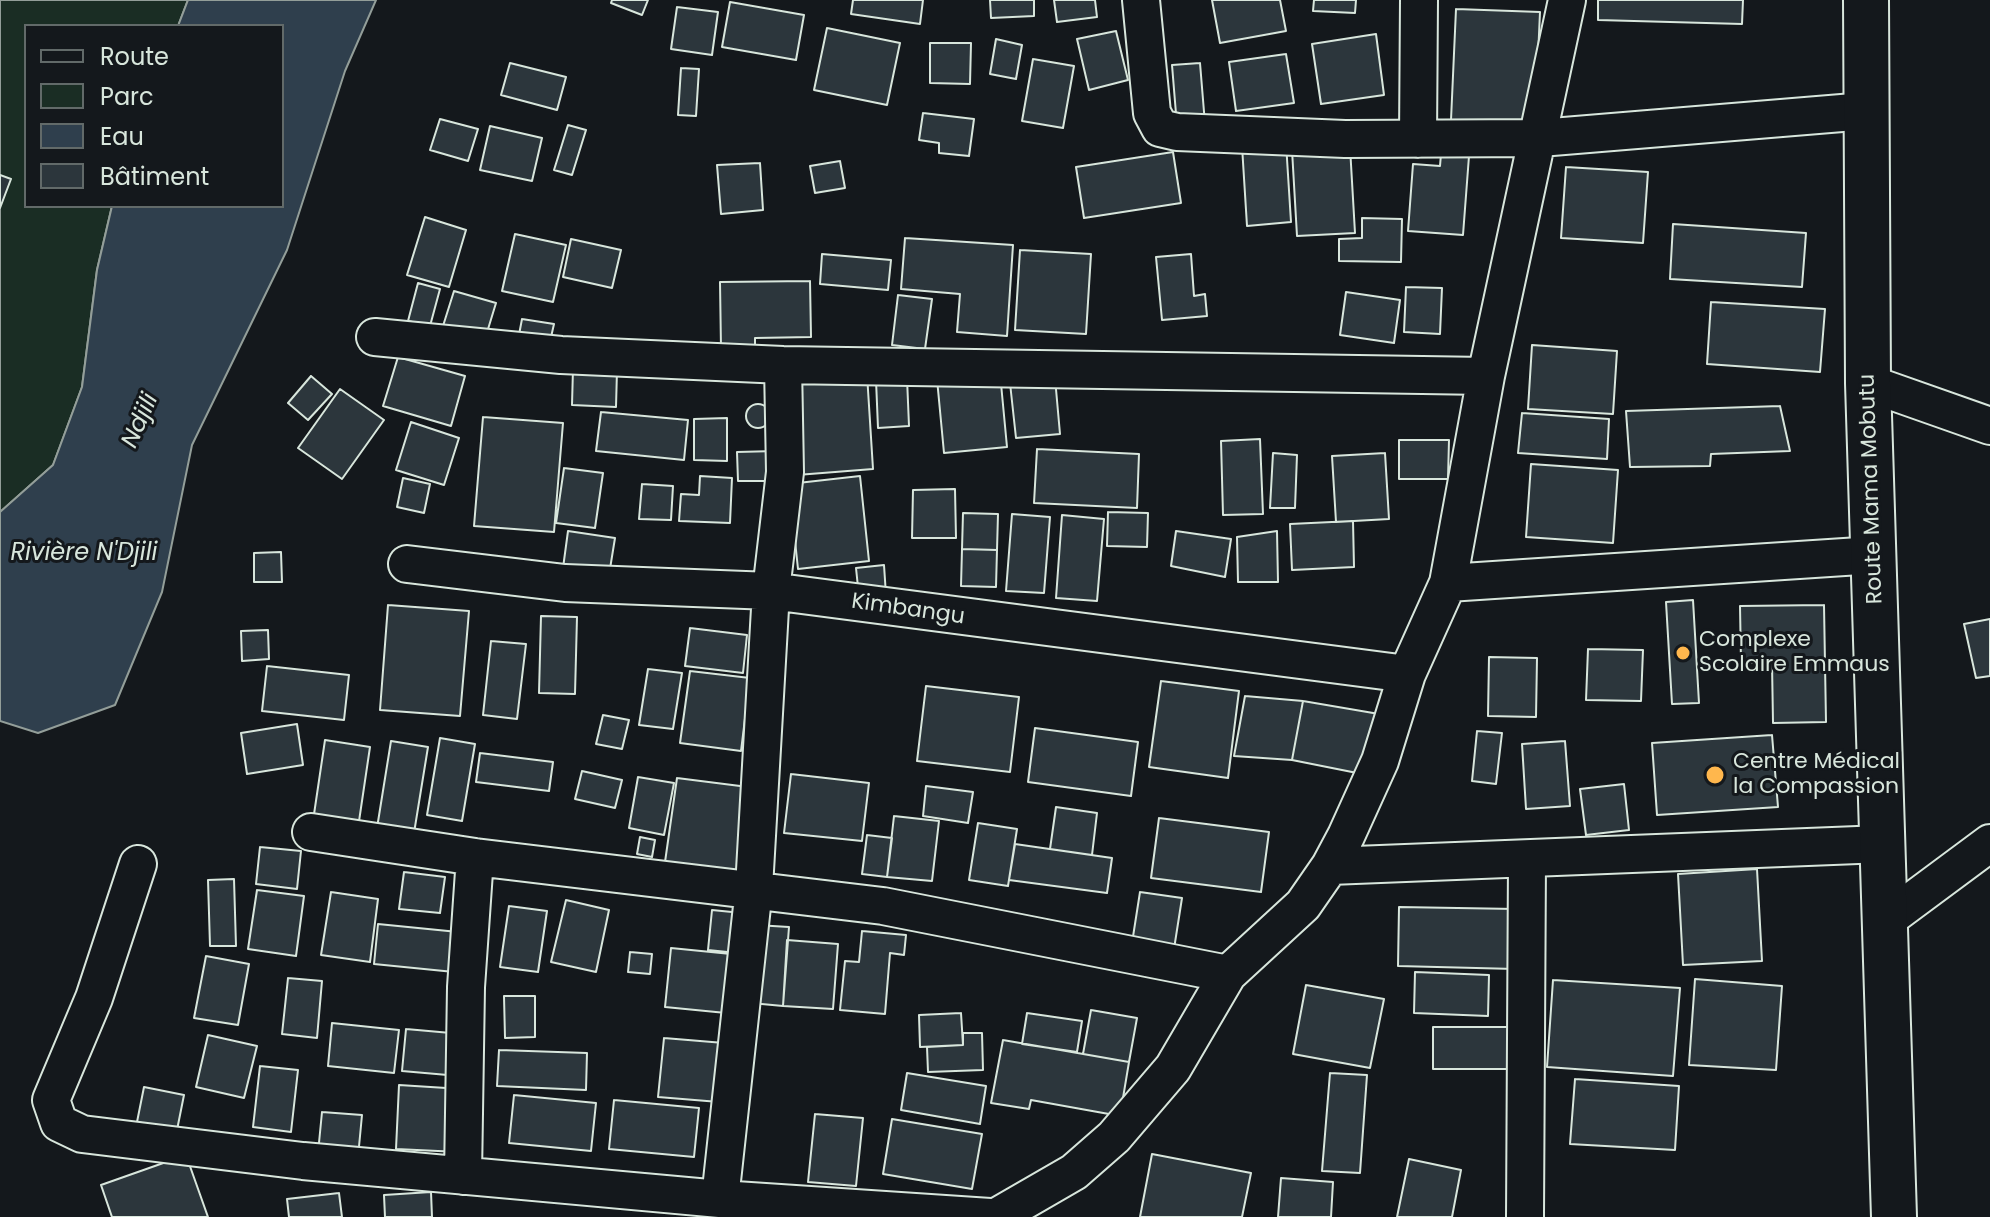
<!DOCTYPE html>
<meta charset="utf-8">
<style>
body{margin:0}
#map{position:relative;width:1990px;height:1217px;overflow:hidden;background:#14181c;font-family:Poppins,sans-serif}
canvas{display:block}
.legend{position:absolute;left:24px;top:24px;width:260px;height:184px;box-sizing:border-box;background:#14181c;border:2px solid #626a69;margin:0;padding:10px 14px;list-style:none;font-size:24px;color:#d8e6dc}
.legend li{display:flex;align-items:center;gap:16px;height:40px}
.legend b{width:40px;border:2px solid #626a69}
</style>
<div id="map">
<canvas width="1990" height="1217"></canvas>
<ul class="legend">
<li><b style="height:10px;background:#14181c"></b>Route</li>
<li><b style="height:22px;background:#1a2d24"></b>Parc</li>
<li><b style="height:22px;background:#2f3f4d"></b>Eau</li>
<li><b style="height:22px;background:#2c363c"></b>Bâtiment</li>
</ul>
</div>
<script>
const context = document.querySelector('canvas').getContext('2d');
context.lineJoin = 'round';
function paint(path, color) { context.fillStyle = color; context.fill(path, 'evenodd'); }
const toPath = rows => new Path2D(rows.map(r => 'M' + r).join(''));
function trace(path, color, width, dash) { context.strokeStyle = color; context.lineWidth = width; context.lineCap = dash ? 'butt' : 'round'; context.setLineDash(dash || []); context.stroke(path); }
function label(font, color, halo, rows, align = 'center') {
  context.font = font + ' Poppins,sans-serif'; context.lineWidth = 6; context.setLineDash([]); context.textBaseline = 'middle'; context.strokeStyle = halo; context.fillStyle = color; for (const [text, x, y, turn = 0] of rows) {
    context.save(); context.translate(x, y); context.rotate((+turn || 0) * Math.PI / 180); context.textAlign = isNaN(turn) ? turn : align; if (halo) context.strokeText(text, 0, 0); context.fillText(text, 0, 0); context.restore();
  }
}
const green = toPath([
 [0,0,188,0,178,26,26,26,26,206,112,206,97,270,82,387,53,465,0,512,0,0]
]);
paint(green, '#1a2d24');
trace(green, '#939e99', 2);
const water = toPath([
 [188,0,376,0,345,71,287,250,192,445,162,592,115,705,38,733,0,721,0,512,53,465,82,387,97,270,112,206,282,206,282,26,178,26,188,0]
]);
paint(water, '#2f3f4d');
trace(water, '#939e99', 2);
const building = toPath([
 [612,0,648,0,642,15,611,3,612,0],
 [853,0,923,0,920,24,851,14,853,0],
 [990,0,1034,0,1034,16,991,18,990,0],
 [1054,0,1095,0,1097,17,1057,22,1054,0],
 [1212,0,1280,0,1286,31,1220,43,1212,0],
 [1314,0,1356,0,1355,13,1313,11,1314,0],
 [1598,0,1743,0,1742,24,1598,20,1598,0],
 [730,2,804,15,796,60,722,47,730,2],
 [677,7,718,12,712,55,671,49,677,7],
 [1456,9,1540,12,1535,124,1451,120,1456,9],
 [827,28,900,43,887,105,814,90,827,28],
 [1116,31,1128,80,1089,90,1077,39,1116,31],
 [1376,34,1384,95,1321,104,1312,44,1376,34],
 [996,39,1022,45,1016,79,990,74,996,39],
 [930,43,971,43,970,84,930,83,930,43],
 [1286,54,1294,103,1236,111,1229,62,1286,54],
 [1033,59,1074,66,1063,128,1022,121,1033,59],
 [510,63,566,77,557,110,501,95,510,63],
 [1200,63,1205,124,1177,126,1172,65,1200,63],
 [681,68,699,69,696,116,678,115,681,68],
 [923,113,974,119,969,156,939,153,939,143,919,140,923,113],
 [440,119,478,129,468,161,430,150,440,119],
 [568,125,586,130,572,175,554,170,568,125],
 [490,126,542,138,532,181,480,170,490,126],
 [1286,143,1291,222,1247,226,1242,146,1286,143],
 [1350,147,1355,233,1297,236,1292,150,1350,147],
 [1173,152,1181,203,1084,218,1076,167,1173,152],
 [1441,154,1469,156,1463,235,1408,231,1413,164,1440,166,1441,154],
 [840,161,845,188,815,193,810,166,840,161],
 [760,163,763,210,721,214,717,165,760,163],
 [1566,167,1648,172,1643,243,1561,238,1566,167],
 [0,175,11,179,0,208,0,175],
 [425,217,466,230,449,287,407,275,425,217],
 [1362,218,1402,219,1401,262,1339,261,1339,239,1362,238,1362,218],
 [1673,224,1806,233,1802,287,1670,279,1673,224],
 [515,234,566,245,553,302,502,291,515,234],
 [905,238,1013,245,1007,336,957,332,960,294,901,289,905,238],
 [571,239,621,250,612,288,563,277,571,239],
 [1020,250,1091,254,1086,334,1015,330,1020,250],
 [822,254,891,260,888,290,820,284,822,254],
 [1191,254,1194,296,1205,294,1207,316,1162,320,1156,257,1191,254],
 [810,281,811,337,755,338,755,349,721,349,720,282,810,281],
 [418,283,440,289,430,326,408,321,418,283],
 [1406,287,1442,288,1440,334,1404,332,1406,287],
 [454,291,496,303,485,339,443,326,454,291],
 [1346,292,1400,300,1394,343,1340,335,1346,292],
 [898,295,932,299,925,349,892,345,898,295],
 [1711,302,1825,309,1820,372,1707,364,1711,302],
 [522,319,554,324,549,346,518,340,522,319],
 [1532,345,1617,351,1613,414,1528,409,1532,345],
 [398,357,465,376,451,426,383,406,398,357],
 [573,368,617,370,616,407,572,405,573,368],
 [1000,373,1007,447,944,453,937,379,1000,373],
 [867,374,873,469,797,475,790,379,867,374],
 [311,376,332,394,308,420,288,403,311,376],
 [907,378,909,426,878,428,876,380,907,378],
 [1055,378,1060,434,1016,438,1010,383,1055,378],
 [340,389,384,420,342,479,298,448,340,389],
 '746 416a12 12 0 1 1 24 0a12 12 0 1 1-24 0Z',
 [1780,406,1790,451,1711,454,1710,466,1630,467,1626,411,1780,406],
 [601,412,688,420,684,460,596,451,601,412],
 [1522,413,1609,419,1607,459,1518,453,1522,413],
 [483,417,563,423,554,532,474,526,483,417],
 [727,418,727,461,694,460,694,419,727,418],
 [411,422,459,438,444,485,396,470,411,422],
 [1260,439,1263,514,1223,515,1221,441,1260,439],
 [1399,440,1449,440,1448,479,1399,479,1399,440],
 [1037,449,1139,454,1137,508,1034,503,1037,449],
 [776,451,776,481,738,481,737,452,776,451],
 [1273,453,1297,455,1295,508,1270,508,1273,453],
 [1385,453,1389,519,1336,522,1332,456,1385,453],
 [1531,464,1618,470,1613,543,1526,537,1531,464],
 [564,468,603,473,595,528,556,523,564,468],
 [700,476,732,478,730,523,679,521,681,494,699,495,700,476],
 [860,476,869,561,798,569,789,484,860,476],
 [403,478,430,484,424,513,397,507,403,478],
 [642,484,673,486,671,520,639,519,642,484],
 [955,489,956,538,912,538,913,490,955,489],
 [1108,512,1148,513,1147,547,1107,546,1108,512],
 [963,513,998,514,997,550,962,549,963,513],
 [1012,514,1050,517,1044,593,1006,591,1012,514],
 [1062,515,1104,519,1097,601,1056,598,1062,515],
 [1353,521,1354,567,1292,570,1290,524,1353,521],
 [568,531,615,538,609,575,563,568,568,531],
 [1176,531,1231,539,1225,577,1171,566,1176,531],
 [1277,531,1278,582,1238,582,1237,537,1277,531],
 [962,549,997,550,996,587,961,586,962,549],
 [281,552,282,582,254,582,254,553,281,552],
 [884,565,886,595,859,597,856,568,884,565],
 [1693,600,1699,703,1672,704,1666,602,1693,600],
 [388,605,469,611,460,716,380,710,388,605],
 [1824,605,1826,722,1773,723,1772,663,1741,663,1740,606,1824,605],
 [541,616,577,617,575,694,539,693,541,616],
 [1990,619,1990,676,1976,678,1964,624,1990,619],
 [690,628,747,635,743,673,685,666,690,628],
 [268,630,269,659,242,661,241,631,268,630],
 [491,641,526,644,517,719,483,715,491,641],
 [1588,649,1643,650,1641,701,1586,700,1588,649],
 [1489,657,1537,658,1536,717,1488,716,1489,657],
 [267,666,349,675,344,720,262,711,267,666],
 [648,669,682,673,673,729,639,725,648,669],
 [690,671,750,678,741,751,680,743,690,671],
 [1161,681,1239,691,1228,778,1149,767,1161,681],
 [926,686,1019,697,1010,772,917,761,926,686],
 [1245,696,1303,701,1292,760,1234,756,1245,696],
 [1303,701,1379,714,1367,775,1292,760,1303,701],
 [603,715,629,720,622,749,596,744,603,715],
 [297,724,303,765,247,774,241,733,297,724],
 [1035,728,1138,742,1131,796,1028,782,1035,728],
 [1477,731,1502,733,1496,784,1472,781,1477,731],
 [1772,735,1778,807,1657,815,1652,743,1772,735],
 [440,738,475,744,462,821,427,815,440,738],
 [325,740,370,747,358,828,313,821,325,740],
 [391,741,428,747,414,833,377,828,391,741],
 [1565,741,1570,806,1526,809,1522,744,1565,741],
 [480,753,553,762,549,791,476,782,480,753],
 [582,771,622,780,615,808,575,799,582,771],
 [791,774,869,783,862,841,784,833,791,774],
 [638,777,674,783,664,835,629,828,638,777],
 [677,778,748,787,736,878,664,869,677,778],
 [1624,784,1629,830,1586,835,1580,789,1624,784],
 [926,786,973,792,968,823,923,816,926,786],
 [1056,807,1097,813,1092,855,1050,849,1056,807],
 [894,816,939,821,932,881,887,877,894,816],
 [1159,818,1269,832,1261,892,1151,878,1159,818],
 [978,823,1017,829,1008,886,969,880,978,823],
 [867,835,892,838,887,877,862,874,867,835],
 [640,837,655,840,652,857,637,854,640,837],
 [1015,844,1112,858,1107,893,1009,880,1015,844],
 [260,847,301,851,297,889,256,884,260,847],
 [1757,869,1762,961,1683,965,1678,874,1757,869],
 [404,872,445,877,440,913,399,909,404,872],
 [234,879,236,946,210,946,208,880,234,879],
 [257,890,304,896,296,956,248,949,257,890],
 [331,892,378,899,370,962,321,955,331,892],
 [1140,892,1182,898,1174,949,1132,943,1140,892],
 [566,900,609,910,596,972,551,962,566,900],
 [509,906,547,911,538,972,500,967,509,906],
 [1399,907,1516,909,1515,969,1398,966,1399,907],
 [712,910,742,913,737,953,708,950,712,910],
 [378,924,458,932,454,972,374,964,378,924],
 [756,925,789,927,783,1006,751,1003,756,925],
 [862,931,906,935,904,955,890,953,885,1014,840,1010,845,961,859,962,862,931],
 [787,940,838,944,833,1009,783,1006,787,940],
 [671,948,731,954,726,1013,665,1007,671,948],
 [630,952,652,954,650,974,628,972,630,952],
 [206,956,249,964,238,1025,194,1018,206,956],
 [1415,972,1489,975,1488,1016,1414,1013,1415,972],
 [288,978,322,981,317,1038,282,1034,288,978],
 [1695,979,1782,986,1776,1070,1689,1065,1695,979],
 [1553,980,1680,988,1673,1076,1547,1067,1553,980],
 [1306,985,1384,999,1370,1068,1293,1054,1306,985],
 [504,996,535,996,535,1037,505,1038,504,996],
 [1091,1010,1137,1018,1129,1062,1083,1054,1091,1010],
 [961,1013,963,1045,920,1047,919,1015,961,1013],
 [1027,1013,1082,1021,1077,1052,1022,1044,1027,1013],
 [332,1023,399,1030,394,1073,328,1066,332,1023],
 [1433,1027,1515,1027,1515,1069,1433,1069,1433,1027],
 [406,1029,462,1034,459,1076,402,1071,406,1029],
 [963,1033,982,1033,983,1070,928,1072,927,1047,963,1045,963,1033],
 [208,1035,257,1046,244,1098,196,1087,208,1035],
 [664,1038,724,1043,719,1102,658,1097,664,1038],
 [1003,1040,1129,1062,1120,1116,1031,1100,1029,1109,991,1103,1003,1040],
 [499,1050,587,1053,586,1090,497,1086,499,1050],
 [260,1066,298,1070,291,1132,253,1127,260,1066],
 [907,1073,986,1086,980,1124,901,1110,907,1073],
 [1330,1073,1367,1075,1360,1173,1322,1171,1330,1073],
 [1575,1079,1679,1086,1675,1150,1570,1144,1575,1079],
 [399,1085,462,1089,459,1152,396,1149,399,1085],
 [144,1087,184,1095,177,1130,137,1122,144,1087],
 [514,1095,596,1103,591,1151,509,1143,514,1095],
 [614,1100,699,1108,694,1157,609,1149,614,1100],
 [322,1112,362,1115,358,1157,318,1153,322,1112],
 [815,1114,863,1118,856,1186,808,1182,815,1114],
 [892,1119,982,1134,972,1189,883,1174,892,1119],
 [1152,1154,1251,1173,1242,1217,1140,1217,1152,1154],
 [186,1155,208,1217,112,1217,101,1185,186,1155],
 [1409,1159,1461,1170,1452,1217,1397,1217,1409,1159],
 [1281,1178,1333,1182,1331,1217,1278,1217,1281,1178],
 [431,1192,432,1217,385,1217,384,1195,431,1192],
 [339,1193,342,1217,289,1217,287,1199,339,1193]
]);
paint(building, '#2c363c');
trace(building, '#d8e6dc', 2);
const street = toPath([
 [1141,0,1152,113,1160,128,1177,132,1345,139,1540,138,1866,111],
 [1418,139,1419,0],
 [375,337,561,355,783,365,1486,376],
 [1868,383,1990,426],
 [407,564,565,583,771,591,1407,674],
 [1448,583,1875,555],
 [311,832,475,857,883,906,1228,974],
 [138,864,94,998,51,1100,59,1123,82,1134,303,1161,720,1199,990,1217],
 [1330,866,1883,844],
 [1885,921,1990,843],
 [463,1176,466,987,475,857],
 [720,1199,754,888,771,591,785,472,783,365],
 [996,1217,1074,1172,1114,1137,1173,1068,1228,974,1303,905,1330,866,1346,836,1380,761,1407,674,1448,583,1486,376,1567,0],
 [1525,1217,1527,860]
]);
const secondary = toPath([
 [1866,0,1868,383,1894,1217]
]);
trace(street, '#d8e6dc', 40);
trace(secondary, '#d8e6dc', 48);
trace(street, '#14181c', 36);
trace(secondary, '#14181c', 44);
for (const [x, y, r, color] of [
 [1683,653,8,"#ffb74d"],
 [1715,775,10,"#ffb74d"]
]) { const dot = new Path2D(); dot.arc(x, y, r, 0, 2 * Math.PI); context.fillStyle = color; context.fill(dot); trace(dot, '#14181c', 3); }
label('22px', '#d8e6dc', '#14181c', [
 ["Route Mama Mobutu",1872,489,-92],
 ["Kimbangu",908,610,8]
]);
label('22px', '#d8e6dc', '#14181c', [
 ["Complexe",1699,640],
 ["Scolaire Emmaus",1699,665],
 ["Centre Médical",1733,762],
 ["la Compassion",1733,787]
], 'left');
label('italic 24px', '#d8e6dc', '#14181c', [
 ["Ndjili",141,421,-66],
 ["Rivière N'Djili",84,554]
]);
</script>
